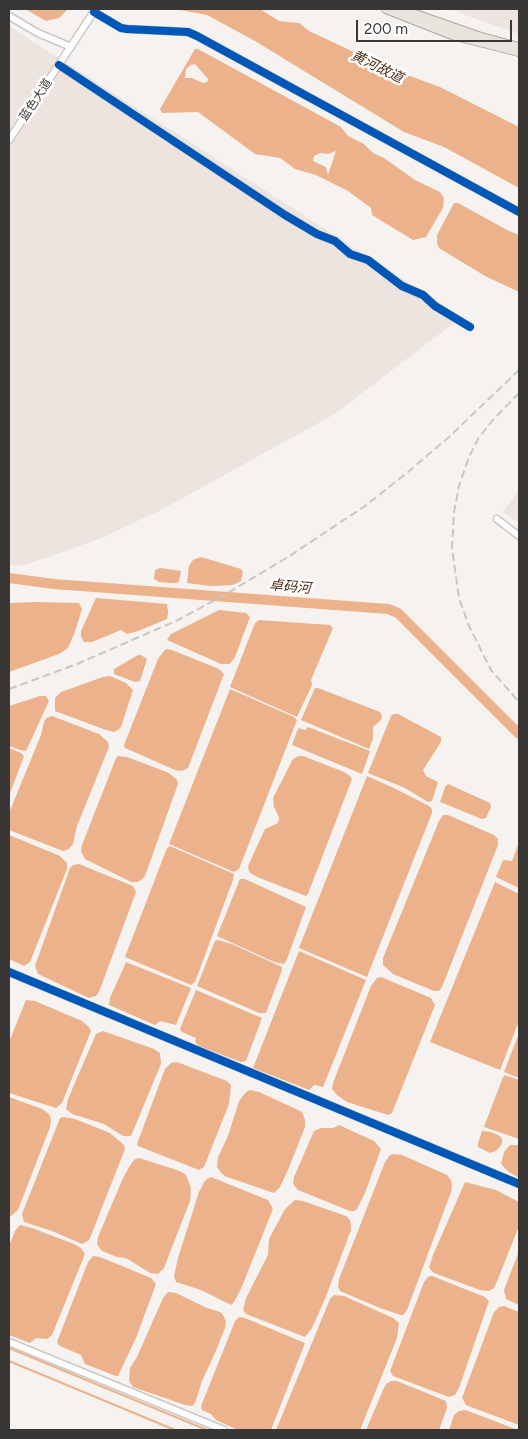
<!DOCTYPE html>
<meta charset="utf-8">
<style>
body{margin:0}
#map{position:relative;width:528px;height:1439px;overflow:hidden;background:#f5f2f0;font-family:Figtree,sans-serif}
canvas{display:block}
.frame{position:absolute;inset:0;border:10px solid #393735;pointer-events:none}
.scale{position:absolute;left:356px;top:20px;width:156px;height:22px;box-sizing:border-box;border:2px solid #393735;border-top:0;padding-left:6px;font-size:15px;line-height:18px;white-space:nowrap;color:#393735;-webkit-text-stroke:4px #fff;paint-order:stroke}
</style>
<div id="map">
<canvas width="528" height="1439"></canvas>
<div class="frame"></div>
<div class="scale">200 m</div>
</div>
<script>
const context = document.querySelector('canvas').getContext('2d');
context.lineJoin = 'round';
function paint(path, color) { context.fillStyle = color; context.fill(path, 'evenodd'); }
const toPath = rows => new Path2D(rows.map(r => 'M' + r).join(''));
function trace(path, color, width, dash) { context.strokeStyle = color; context.lineWidth = width; context.lineCap = dash ? 'butt' : 'round'; context.setLineDash(dash || []); context.stroke(path); }
function label(font, color, halo, rows, align = 'center') {
  context.font = font + ' Figtree,"Noto Sans SC",sans-serif'; context.lineWidth = 5; context.setLineDash([]); context.textBaseline = 'middle'; context.strokeStyle = halo; context.fillStyle = color; for (const [text, x, y, turn = 0] of rows) {
    context.save(); context.translate(x, y); context.rotate((+turn || 0) * Math.PI / 180); context.textAlign = isNaN(turn) ? turn : align; if (halo) context.strokeText(text, 0, 0); context.fillText(text, 0, 0); context.restore();
  }
}
paint(toPath([
 [451,9,519,9,519,34,465,15],
 [9,26,462,317,333,415,161,510,99,539,22,566,9,565],
 [519,490,519,523,503,512]
]), '#ede4df');
paint(toPath([
 [25,9,68,9,59,18,46,21],
 [175,9,260,9,279,21,299,23,309,31,388,68,440,87,519,127,519,188,444,147,404,132,255,41,207,15],
 [195,49,198,49,341,127,348,136,364,144,373,153,384,158,415,180,440,192,444,198,443,208,426,237,413,240,372,215,371,208,348,191,316,175,295,169,280,158,255,154,198,112,162,113,160,109],
 [195,64,208,79,207,82,203,83,192,78,185,78,186,69,191,65],
 [336,151,328,175,326,167,313,161,314,156,320,153,328,154],
 [454,203,458,203,507,230,519,235,519,292,485,276,439,248,437,243,437,235],
 [201,557,241,569,243,572,241,581,233,585,211,586,187,583,189,566,193,560],
 [160,568,181,571,179,581,177,583,171,583,159,582,154,579,155,570],
 [96,598,167,604,168,612,167,619,138,631,127,634,121,630,92,642,84,642,81,637,81,631],
 [36,602,79,603,82,609,75,632,68,648,59,654,9,672,9,603],
 [219,610,246,613,250,617,235,657,230,664,221,664,167,640,171,634],
 [259,620,330,625,333,628,311,680,312,685,297,717,230,687,255,623],
 [166,649,172,650,219,669,224,674,188,768,182,771,175,770,132,751,125,748,124,745,158,659,163,652],
 [138,655,141,655,147,659,140,681,135,682,114,674,114,669],
 [110,676,126,683,133,690,121,727,118,730,114,732,106,730,55,711,55,698,61,692,103,677],
 [315,688,318,688,380,712,382,716,381,720,373,727,373,739,369,749,301,720],
 [230,689,294,717,297,720,239,869,234,872,169,844],
 [40,696,46,696,49,701,27,749,26,751,20,750,9,746,9,706],
 [393,714,398,714,441,737,441,741,439,745,423,770,426,776,438,782,432,801,428,802,405,788,368,773,391,716],
 [52,716,99,734,108,742,109,747,77,826,73,844,69,849,63,851,9,830,9,813,41,735,44,722,46,718],
 [308,727,370,751,362,774,292,745,297,731,299,728,305,730],
 [9,748,21,753,24,756,9,796],
 [118,756,127,757,169,773,177,780,178,784,145,876,141,880,137,882,131,882,85,859,81,851,82,845,116,758],
 [299,756,303,756,344,772,350,776,352,779,308,894,306,896,257,877,249,872,248,866,265,829,278,823,279,817,274,807,273,798,293,759],
 [367,776,396,789,429,806,432,809,432,813,367,977,299,948],
 [448,784,490,803,491,807,486,818,482,819,440,802,445,787],
 [443,815,448,815,494,835,498,839,498,845,442,987,439,991,434,991,393,974,383,965,383,958,439,821],
 [9,835,60,856,67,863,67,869,30,962,24,966,9,959],
 [519,842,519,888,496,877,503,860,512,861],
 [170,846,234,874,233,880,195,982,191,985,125,957,167,848],
 [79,864,133,886,136,892,99,992,96,996,89,998,38,974,35,966,70,868,73,865],
 [240,879,245,879,306,907,287,959,284,964,274,962,217,936],
 [495,882,519,894,519,1021,500,1070,430,1042],
 [218,940,232,944,282,967,282,970,266,1013,259,1013,197,986,215,941],
 [299,951,366,980,323,1087,314,1085,309,1090,253,1068],
 [126,962,191,988,176,1025,160,1021,155,1025,109,1005,110,998],
 [381,977,431,998,435,1005,392,1113,388,1115,347,1102,337,1095,332,1089,333,1083,371,986,377,978],
 [196,990,262,1018,246,1061,241,1062,199,1046,195,1042,196,1038,182,1032,180,1029],
 [26,1000,35,1001,82,1021,89,1027,91,1031,62,1103,56,1108,9,1093,9,1042],
 [103,1031,154,1049,160,1053,161,1064,131,1136,123,1136,104,1124,72,1114,66,1109,68,1099,96,1034],
 [519,1033,519,1078,504,1072],
 [177,1062,227,1081,231,1085,229,1104,204,1167,199,1170,138,1146,137,1144,165,1069,171,1063],
 [505,1075,519,1080,519,1139,484,1127,503,1077],
 [250,1090,259,1092,298,1110,302,1112,305,1120,305,1127,288,1170,280,1187,274,1193,227,1177,222,1174,217,1167,218,1157,228,1136,239,1101,246,1092],
 [9,1097,42,1109,49,1114,51,1120,50,1127,18,1210,11,1216,9,1215],
 [64,1117,75,1119,110,1133,124,1145,125,1149,90,1238,88,1241,82,1244,52,1231,27,1223,24,1222,22,1214,60,1118],
 [339,1125,374,1141,381,1149,365,1193,357,1209,354,1211,350,1211,298,1190,293,1184,294,1177,314,1131,321,1128,333,1128],
 [482,1131,491,1132,500,1136,502,1139,502,1144,496,1151,490,1153,478,1147,478,1143],
 [510,1145,519,1145,519,1178,509,1172,501,1164,504,1152],
 [394,1154,402,1155,447,1175,451,1180,452,1186,451,1192,407,1310,403,1315,401,1315,380,1308,340,1291,338,1287,339,1279,385,1162,390,1155],
 [139,1158,180,1171,186,1175,191,1188,190,1201,172,1247,164,1268,158,1274,150,1273,126,1258,117,1257,102,1251,97,1244,98,1237,123,1178,131,1164,135,1159],
 [211,1177,268,1200,273,1209,241,1289,234,1302,231,1305,201,1290,176,1282,174,1276,178,1258,199,1192,204,1182,207,1179],
 [465,1182,496,1190,519,1202,519,1226,498,1279,494,1288,489,1291,480,1290,434,1273,429,1268,433,1255],
 [295,1200,303,1201,346,1216,350,1220,351,1225,351,1230,325,1299,312,1328,305,1337,246,1314,243,1310,246,1298,268,1255,269,1239,285,1209],
 [20,1225,32,1228,74,1244,81,1248,85,1254,52,1335,47,1339,36,1338,30,1343,9,1335,9,1246,15,1231],
 [519,1251,519,1305,506,1299,504,1290],
 [93,1256,100,1257,151,1278,156,1284,136,1338,118,1376,116,1376,85,1364,81,1355,60,1346,57,1342,88,1262],
 [432,1276,485,1297,489,1301,459,1388,455,1395,449,1397,393,1376,390,1371,424,1282,428,1277],
 [168,1292,176,1293,207,1308,217,1311,222,1313,226,1321,225,1328,215,1353,202,1381,195,1403,192,1406,185,1405,133,1387,129,1381,130,1368,137,1357,163,1298],
 [334,1295,344,1296,393,1318,399,1323,397,1338,360,1430,276,1430,330,1299],
 [504,1306,519,1312,519,1425,471,1407,466,1405,462,1398,494,1312,499,1307],
 [239,1317,245,1318,305,1343,271,1430,238,1430,216,1420,211,1414,202,1410,201,1406,235,1321],
 [391,1381,397,1381,446,1401,447,1408,439,1430,366,1430,383,1390,386,1384],
 [464,1410,468,1411,518,1430,449,1430,454,1415,459,1411]
]), '#ebb28b');
trace(toPath([
 [9,1348,207,1430],
 [9,1361,175,1430]
]), '#ebb28b', 2);
trace(toPath([
 [9,578,54,584,388,609,398,613,519,734]
]), '#ebb28b', 10);
const minor = toPath([
 [94,12,121,28,127,29,188,32,197,36,519,212],
 [9,16,38,33,71,47],
 [59,65,285,215,317,234,335,241,350,254,368,260,402,286,423,295,435,306,470,327],
 [9,140,95,10],
 [497,519,519,536],
 [9,972,519,1184],
 [9,1342,224,1430]
]);
const major = toPath([
 [386,9,452,35,519,52],
 [401,9,481,37,519,47]
]);
trace(minor, '#ccc9c7', 9);
trace(major, '#b1a59c', 10);
trace(minor, '#fefdfd', 6);
trace(major, '#e9e3de', 8);
trace(toPath([
 [519,393,492,421,478,439,469,457,459,486,454,512,452,548,459,598,469,626,491,670,519,702],
 [9,689,77,664,178,620,226,594,288,557,365,506,408,472,449,437,519,370]
]), '#c7c7c6', 2, [8, 4]);
trace(toPath([
 [94,12,121,28,127,29,188,32,197,36,519,212],
 [59,65,285,215,317,234,335,241,350,254,368,260,402,286,423,295,435,306,470,327],
 [9,972,519,1184]
]), '#0057b8', 8);
label('12px', '#393735', '#fff', [
 ["蓝色大道",36,100,-56]
]);
label('italic 14px', '#4f2e17', '#fff', [
 ["黄河故道",377,67,26],
 ["卓码河",290,587,5]
]);
</script>
